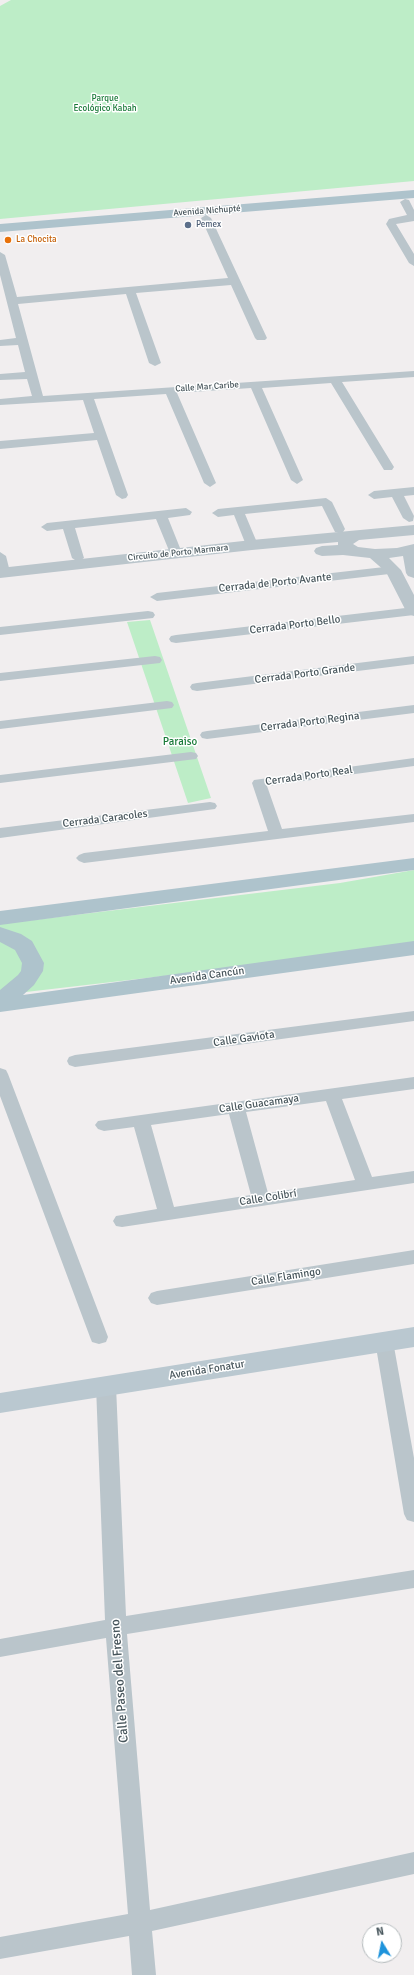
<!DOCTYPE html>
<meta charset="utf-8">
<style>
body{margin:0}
#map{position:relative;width:414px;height:1975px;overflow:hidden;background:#f1eeef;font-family:Signika,sans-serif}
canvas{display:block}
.north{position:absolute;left:362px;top:1923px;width:40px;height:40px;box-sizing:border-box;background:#fff;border:1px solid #b5bbbd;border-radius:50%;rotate:350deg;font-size:11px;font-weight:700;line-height:16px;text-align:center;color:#47555b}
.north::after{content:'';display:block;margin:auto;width:14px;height:18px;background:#1e93db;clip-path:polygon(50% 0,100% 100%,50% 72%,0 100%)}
</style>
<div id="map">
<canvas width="414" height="1975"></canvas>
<div class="north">N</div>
</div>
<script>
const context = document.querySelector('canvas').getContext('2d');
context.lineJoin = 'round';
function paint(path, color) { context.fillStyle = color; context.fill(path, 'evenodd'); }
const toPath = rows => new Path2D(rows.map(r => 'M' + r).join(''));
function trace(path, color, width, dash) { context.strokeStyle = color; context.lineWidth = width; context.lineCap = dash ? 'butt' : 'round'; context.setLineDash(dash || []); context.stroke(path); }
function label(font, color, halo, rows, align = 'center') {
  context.font = font + ' Signika,sans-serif'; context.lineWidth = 3; context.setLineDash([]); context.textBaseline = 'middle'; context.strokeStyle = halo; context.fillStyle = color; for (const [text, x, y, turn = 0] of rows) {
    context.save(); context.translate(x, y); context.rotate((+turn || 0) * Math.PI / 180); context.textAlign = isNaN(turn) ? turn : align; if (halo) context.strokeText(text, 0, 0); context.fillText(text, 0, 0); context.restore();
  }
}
paint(toPath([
 [11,0,414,0,414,181,0,219,0,6],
 [150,620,211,798,188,803,127,622],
 [414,870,414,947,0,995,0,924,340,883]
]), '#bdedc7');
paint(toPath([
 [405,199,409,200,414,210,414,221,396,224,414,254,414,266,409,263,386,224,389,219,407,215,400,202,405,199],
 [206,215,211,218,267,338,265,340,257,340,255,338,231,285,136,293,161,363,155,366,149,363,126,294,18,304,43,396,414,371,414,377,342,382,394,467,392,470,384,470,331,383,262,388,303,480,297,484,291,480,251,388,177,393,216,483,210,487,204,483,166,394,94,399,128,495,126,498,122,499,116,495,97,440,0,449,0,441,94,433,83,400,0,405,0,399,32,396,27,379,0,380,0,374,25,372,18,345,0,346,0,340,16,338,0,275,0,252,5,255,17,297,228,278,201,218,206,215],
 [414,487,414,495,404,496,414,516,413,521,409,522,403,518,392,497,374,499,368,495,374,491,414,487],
 [326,498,332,502,345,529,343,532,335,532,322,506,245,514,258,545,252,549,246,545,234,515,218,517,212,513,218,509,326,498],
 [186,508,192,512,190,515,168,518,182,553,176,557,170,553,156,519,75,528,84,558,78,562,72,558,63,529,47,531,41,527,47,523,186,508],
 [0,552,6,556,10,572,9,575,0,575,0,552],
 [393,566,399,570,398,573,157,601,150,597,157,593,393,566],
 [414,607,414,615,176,643,171,642,169,639,171,636,176,635,414,607],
 [148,611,153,612,155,615,153,618,0,635,0,627,148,611],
 [155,656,160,657,162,660,160,663,0,681,0,673,155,656],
 [414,656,414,664,197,691,192,690,190,687,192,684,197,683,414,656],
 [167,701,172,702,174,705,172,708,0,729,0,721,167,701],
 [414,705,414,713,207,739,202,738,200,735,202,732,207,731,414,705],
 [191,752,196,753,198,756,196,759,0,783,0,775,191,752],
 [414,758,414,766,267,786,282,829,414,814,414,822,84,863,79,861,76,858,79,855,84,853,268,831,252,783,254,780,414,758],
 [210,802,215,803,217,806,215,809,0,838,0,828,210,802],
 [414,1011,414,1021,75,1067,69,1065,67,1061,69,1057,75,1055,414,1011],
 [0,1068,6,1070,8,1074,108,1337,106,1342,99,1344,92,1342,90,1337,0,1096,0,1068],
 [414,1077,414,1089,342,1099,372,1177,414,1171,414,1183,122,1227,116,1226,113,1221,116,1216,122,1215,157,1209,134,1127,104,1131,98,1129,95,1125,98,1121,414,1077],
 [326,1101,355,1180,268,1193,246,1112,326,1101],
 [229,1114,251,1195,174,1207,151,1125,229,1114],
 [414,1250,414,1264,157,1305,151,1303,148,1298,151,1293,157,1291,414,1250],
 [384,1334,391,1336,393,1341,414,1458,414,1522,407,1520,404,1514,375,1341,377,1336,384,1334],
 [106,1379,113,1381,116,1386,126,1616,414,1570,414,1588,127,1634,150,1910,414,1852,414,1874,152,1931,156,1975,132,1975,129,1936,0,1959,0,1937,128,1914,106,1638,0,1657,0,1639,105,1620,96,1386,99,1381,106,1379]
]), '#bac5cb');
paint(toPath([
 [414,525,414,535,359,540,353,544,358,547,375,549,397,548,414,544,414,578,408,576,406,573,403,556,389,558,401,570,414,595,414,616,408,614,406,611,386,572,370,558,343,555,322,556,316,554,314,551,316,548,322,546,338,545,338,542,252,550,0,578,0,568,252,540,414,525]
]), '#bac5cb');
paint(toPath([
 [414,1327,414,1347,0,1413,0,1393,414,1327]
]), '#bac8d0');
paint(toPath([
 [414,190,414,198,0,232,0,224,414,190],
 [414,858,414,870,0,925,0,911,414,858],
 [0,927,21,934,32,941,44,963,43,971,34,985,23,995,414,941,414,955,0,1012,0,990,18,975,21,971,22,963,15,950,0,942,0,927]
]), '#aec3cc');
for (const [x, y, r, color] of [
 [188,225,4,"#5c6f8a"],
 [8,240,4,"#e8710a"]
]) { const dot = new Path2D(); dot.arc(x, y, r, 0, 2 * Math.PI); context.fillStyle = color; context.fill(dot); trace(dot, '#fff', 1.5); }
label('9px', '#197a38', '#fff', [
 ["Parque",105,99],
 ["Ecológico Kabah",105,109]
]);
label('9px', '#47555b', '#fff', [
 ["Avenida Nichupté",207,211,-4],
 ["Calle Mar Caribe",207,387,-4],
 ["Circuito de Porto Marmara",178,553,-6]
]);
label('9px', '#4e5e75', '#fff', [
 ["Pemex",196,225]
], 'left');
label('9px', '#c56008', '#fff', [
 ["La Chocita",16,240]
], 'left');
label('11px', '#47555b', '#fff', [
 ["Cerrada de Porto Avante",275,583,-6],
 ["Cerrada Porto Bello",295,625,-7],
 ["Cerrada Porto Grande",305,674,-7],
 ["Cerrada Porto Regina",310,722,-7],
 ["Cerrada Porto Real",309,776,-8],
 ["Cerrada Caracoles",105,819,-7],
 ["Avenida Cancún",207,976,-8],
 ["Calle Gaviota",244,1039,-8],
 ["Calle Guacamaya",259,1104,-8],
 ["Calle Colibrí",268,1198,-9],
 ["Calle Flamingo",286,1277,-9],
 ["Avenida Fonatur",207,1370,-9]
]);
label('11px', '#197a38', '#fff', [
 ["Paraiso",180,742]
]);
label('13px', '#47555b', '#fff', [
 ["Calle Paseo del Fresno",120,1681,-94]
]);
</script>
